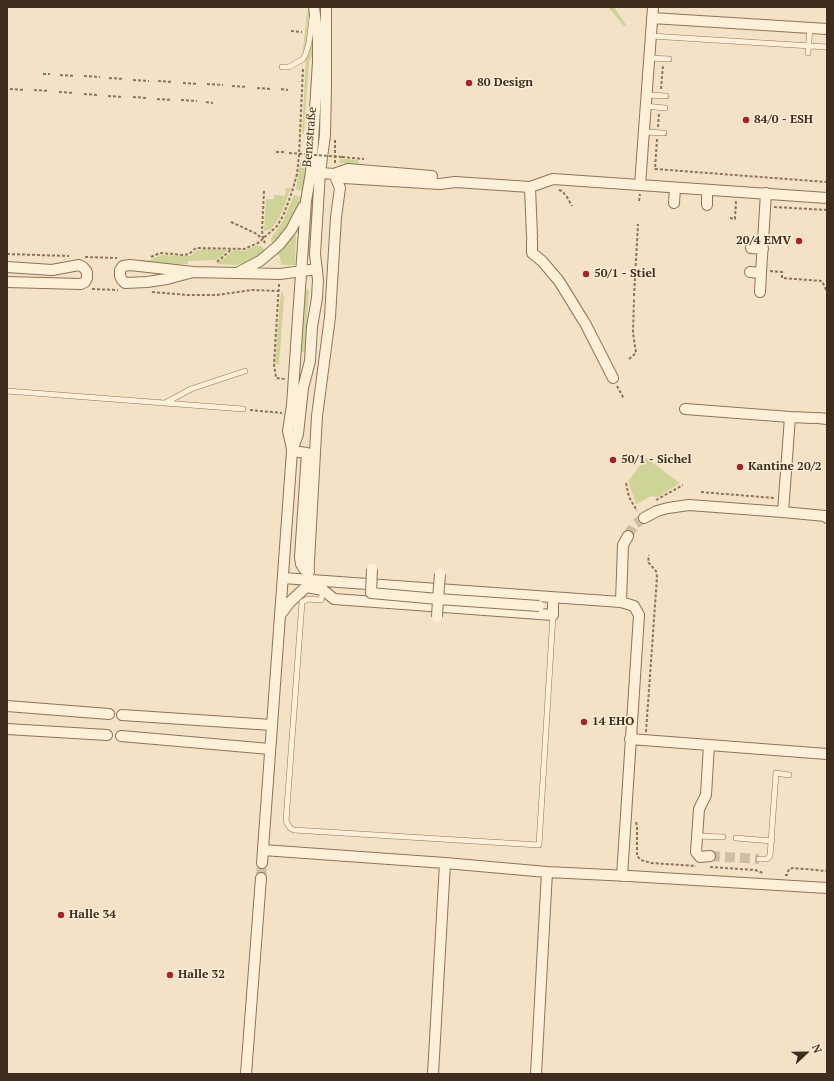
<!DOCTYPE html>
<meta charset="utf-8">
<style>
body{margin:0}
#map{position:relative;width:834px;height:1081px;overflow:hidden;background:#f3e2c5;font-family:"PT Serif",serif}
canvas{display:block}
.frame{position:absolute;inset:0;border:8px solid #3f2c1e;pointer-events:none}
.north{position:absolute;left:786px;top:1033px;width:40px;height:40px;-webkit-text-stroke:3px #f9edd5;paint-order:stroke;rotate:68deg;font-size:11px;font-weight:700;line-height:16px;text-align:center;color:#3f2c1e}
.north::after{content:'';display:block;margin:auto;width:14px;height:18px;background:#3f2c1e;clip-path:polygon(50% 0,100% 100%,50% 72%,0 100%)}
</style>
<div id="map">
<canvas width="834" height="1081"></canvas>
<div class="frame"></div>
<div class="north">N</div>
</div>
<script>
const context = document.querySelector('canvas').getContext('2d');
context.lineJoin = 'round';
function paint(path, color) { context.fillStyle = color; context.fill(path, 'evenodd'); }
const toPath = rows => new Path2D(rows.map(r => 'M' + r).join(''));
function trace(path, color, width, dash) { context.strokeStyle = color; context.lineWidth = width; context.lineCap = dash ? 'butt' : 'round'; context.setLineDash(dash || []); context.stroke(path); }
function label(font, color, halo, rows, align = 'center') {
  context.font = font + ' "PT Serif",serif'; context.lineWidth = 3; context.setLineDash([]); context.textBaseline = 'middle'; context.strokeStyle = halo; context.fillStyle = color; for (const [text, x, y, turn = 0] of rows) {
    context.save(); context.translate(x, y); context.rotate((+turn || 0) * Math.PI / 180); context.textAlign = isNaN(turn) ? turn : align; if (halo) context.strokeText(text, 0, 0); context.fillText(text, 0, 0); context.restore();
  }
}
paint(toPath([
 [608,7,614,7,626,25,624,26],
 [307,12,309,12,307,42,304,52,303,49],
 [313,31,314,53,309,62,304,134,302,134,306,58,311,47],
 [340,159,358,160,358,164,339,163],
 [300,163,304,163,306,178,304,191,297,190,296,188],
 [286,188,291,188,280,217,271,229,264,231,266,199,274,199,274,195,285,196],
 [295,195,302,198,297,211,290,226,272,247,271,238,283,221,293,197],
 [311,198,316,199,311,250,308,257,307,257],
 [294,235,296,236,295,265,281,265,280,257,276,253],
 [258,245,262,247,267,252,244,263,235,265,217,264,234,250,244,251],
 [204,249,228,250,217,260,188,261,188,264,125,263,126,260,150,260,161,255,190,256,196,251],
 [307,288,309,292,305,346,305,351,303,353,301,351,305,292],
 [282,291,284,298,279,365,275,363,280,300],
 [646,458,680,483,658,497,651,496,636,504,628,481]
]), '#d0d397');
trace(toPath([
 [628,536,634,525,644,518],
 [710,856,759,859],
 [261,878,262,863]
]), '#cfbea4', 10, [10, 5]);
const service = toPath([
 [651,36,827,47],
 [808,53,810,28],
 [649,58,669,59],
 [282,67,289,67,303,59,306,53,309,43,312,18],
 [646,95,666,96],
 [645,106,665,108],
 [644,132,664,133],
 [7,391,243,409],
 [165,403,191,389,245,371],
 [323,590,321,600,308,599,302,602,286,821,290,828,294,830,539,845,553,615],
 [698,836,723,837],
 [736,838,772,841],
 [759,859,767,859,770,856,776,773,789,775]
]);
const minor = toPath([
 [652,18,827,29],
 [311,172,334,174,344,178,440,184,455,182,530,187,553,179,827,198],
 [334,174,348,169,432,176],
 [640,185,653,7],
 [530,187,532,237],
 [674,203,675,188],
 [707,205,707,190],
 [532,241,532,253,542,261,559,281,583,320],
 [751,248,763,249],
 [7,267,52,270,79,265,83,267,87,272,87,278,85,282,81,284,7,282],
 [193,272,167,279,147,282,125,283,122,280,120,276,120,270,123,266,130,265,193,272,237,273,280,274,317,269],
 [750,272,761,273,760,292],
 [237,273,260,261,279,245,291,230,303,207],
 [761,273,766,193],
 [585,323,613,378],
 [685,409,790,417],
 [814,418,790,417,783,512,825,516,827,518],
 [818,418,827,419],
 [292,449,288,431,292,405,306,201,311,172,318,62,318,40,314,7],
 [292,451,307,453,300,557,301,564,304,569,309,571],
 [644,518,657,511,668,508,689,505,783,512],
 [283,578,621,602,634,606,639,615,622,876],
 [306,587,323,590,334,599,553,615,553,598],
 [621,602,623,545,628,536],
 [281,614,290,602,306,587,308,580,317,416,330,317,336,217,340,188,334,174],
 [7,706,109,714],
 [122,715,272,725],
 [7,729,107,735],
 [121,736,270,749],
 [630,739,827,754],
 [709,745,706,795,699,809,696,852,700,857,710,856],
 [263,850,445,863,547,872,629,876,827,888],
 [262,863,292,451,298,434,303,388,310,361,312,327,317,298,318,280,315,254,320,172,325,135,326,87,326,7],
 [246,1074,261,878],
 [433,1074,445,863],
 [536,1074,547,872]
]);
trace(service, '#917258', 6);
trace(minor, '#917258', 12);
trace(toPath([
 [291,31,302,32],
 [43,74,50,74],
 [60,75,75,76],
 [84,76,100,77],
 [109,78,124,79],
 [133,80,149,81],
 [158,81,173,82],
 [183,83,198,84],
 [207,84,223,85],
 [232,86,247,87],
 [257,88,271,89],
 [10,89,25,90],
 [281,89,288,90],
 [661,89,663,65],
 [34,90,49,91],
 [59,92,74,93],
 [84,94,98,95],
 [108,96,123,97],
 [133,97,147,98],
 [157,99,172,100],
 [181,100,197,101],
 [206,102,213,103],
 [658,127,659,113],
 [657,139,655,169,827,182],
 [276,152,285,152],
 [342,157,364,159],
 [335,163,335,139],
 [559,190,562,191,567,197,572,206],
 [264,191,262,230,263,239,265,243],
 [639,201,640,194],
 [774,207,827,210],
 [730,218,735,219,736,201],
 [231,222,255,233,263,239],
 [7,254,69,256],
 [85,257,117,258],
 [151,257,160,253,184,255,189,254,196,248,244,249,258,243,277,226,283,216,292,192,297,174,299,156,303,68],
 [217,262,232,249],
 [770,271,782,272,782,278,822,281,827,292],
 [279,284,274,364,276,378,285,379],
 [92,289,118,290],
 [152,292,188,295,217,295,252,290,278,291],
 [634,296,638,224],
 [629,359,636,353,633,333,634,299],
 [617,386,624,399],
 [250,410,282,413],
 [626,483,629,497,637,511],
 [701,492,774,498],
 [656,500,683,485],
 [646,732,657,577,656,571,648,562,649,555],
 [636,822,637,826,637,856,641,860,651,863,696,866],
 [710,867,755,870,763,873],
 [785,875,787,875,789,869,793,868,827,871]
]), '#917258', 2, [3, 2]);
trace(service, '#fcf0d9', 5);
trace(minor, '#fcf0d9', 10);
const minorBridge = toPath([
 [372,569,371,593,438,599,437,617],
 [440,574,438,599,539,606]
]);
trace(minorBridge, '#917258', 12, []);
trace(toPath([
 [289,153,342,157]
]), '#917258', 2, [3, 2]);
trace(minorBridge, '#fcf0d9', 10);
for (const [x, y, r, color] of [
 [469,83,4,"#a7212b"],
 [746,120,4,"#a7212b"],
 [799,241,4,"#a7212b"],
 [586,274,4,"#a7212b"],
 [613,460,4,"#a7212b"],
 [740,467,4,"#a7212b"],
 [584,722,4,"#a7212b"],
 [61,915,4,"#a7212b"],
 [170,975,4,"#a7212b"]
]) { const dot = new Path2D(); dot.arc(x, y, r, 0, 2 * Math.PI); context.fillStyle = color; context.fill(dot); trace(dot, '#f9edd5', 1.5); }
label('bold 12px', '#3f2c1e', '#f9edd5', [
 ["80 Design",477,83],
 ["84/0 - ESH",754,120],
 ["20/4 EMV",791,241,"right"],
 ["50/1 - Stiel",594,274],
 ["50/1 - Sichel",621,460],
 ["Kantine 20/2",748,467],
 ["14 EHO",592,722],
 ["Halle 34",69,915],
 ["Halle 32",178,975]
], 'left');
label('12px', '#3f2c1e', '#f9edd5', [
 ["Benzstraße",310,137,-85]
]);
</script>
